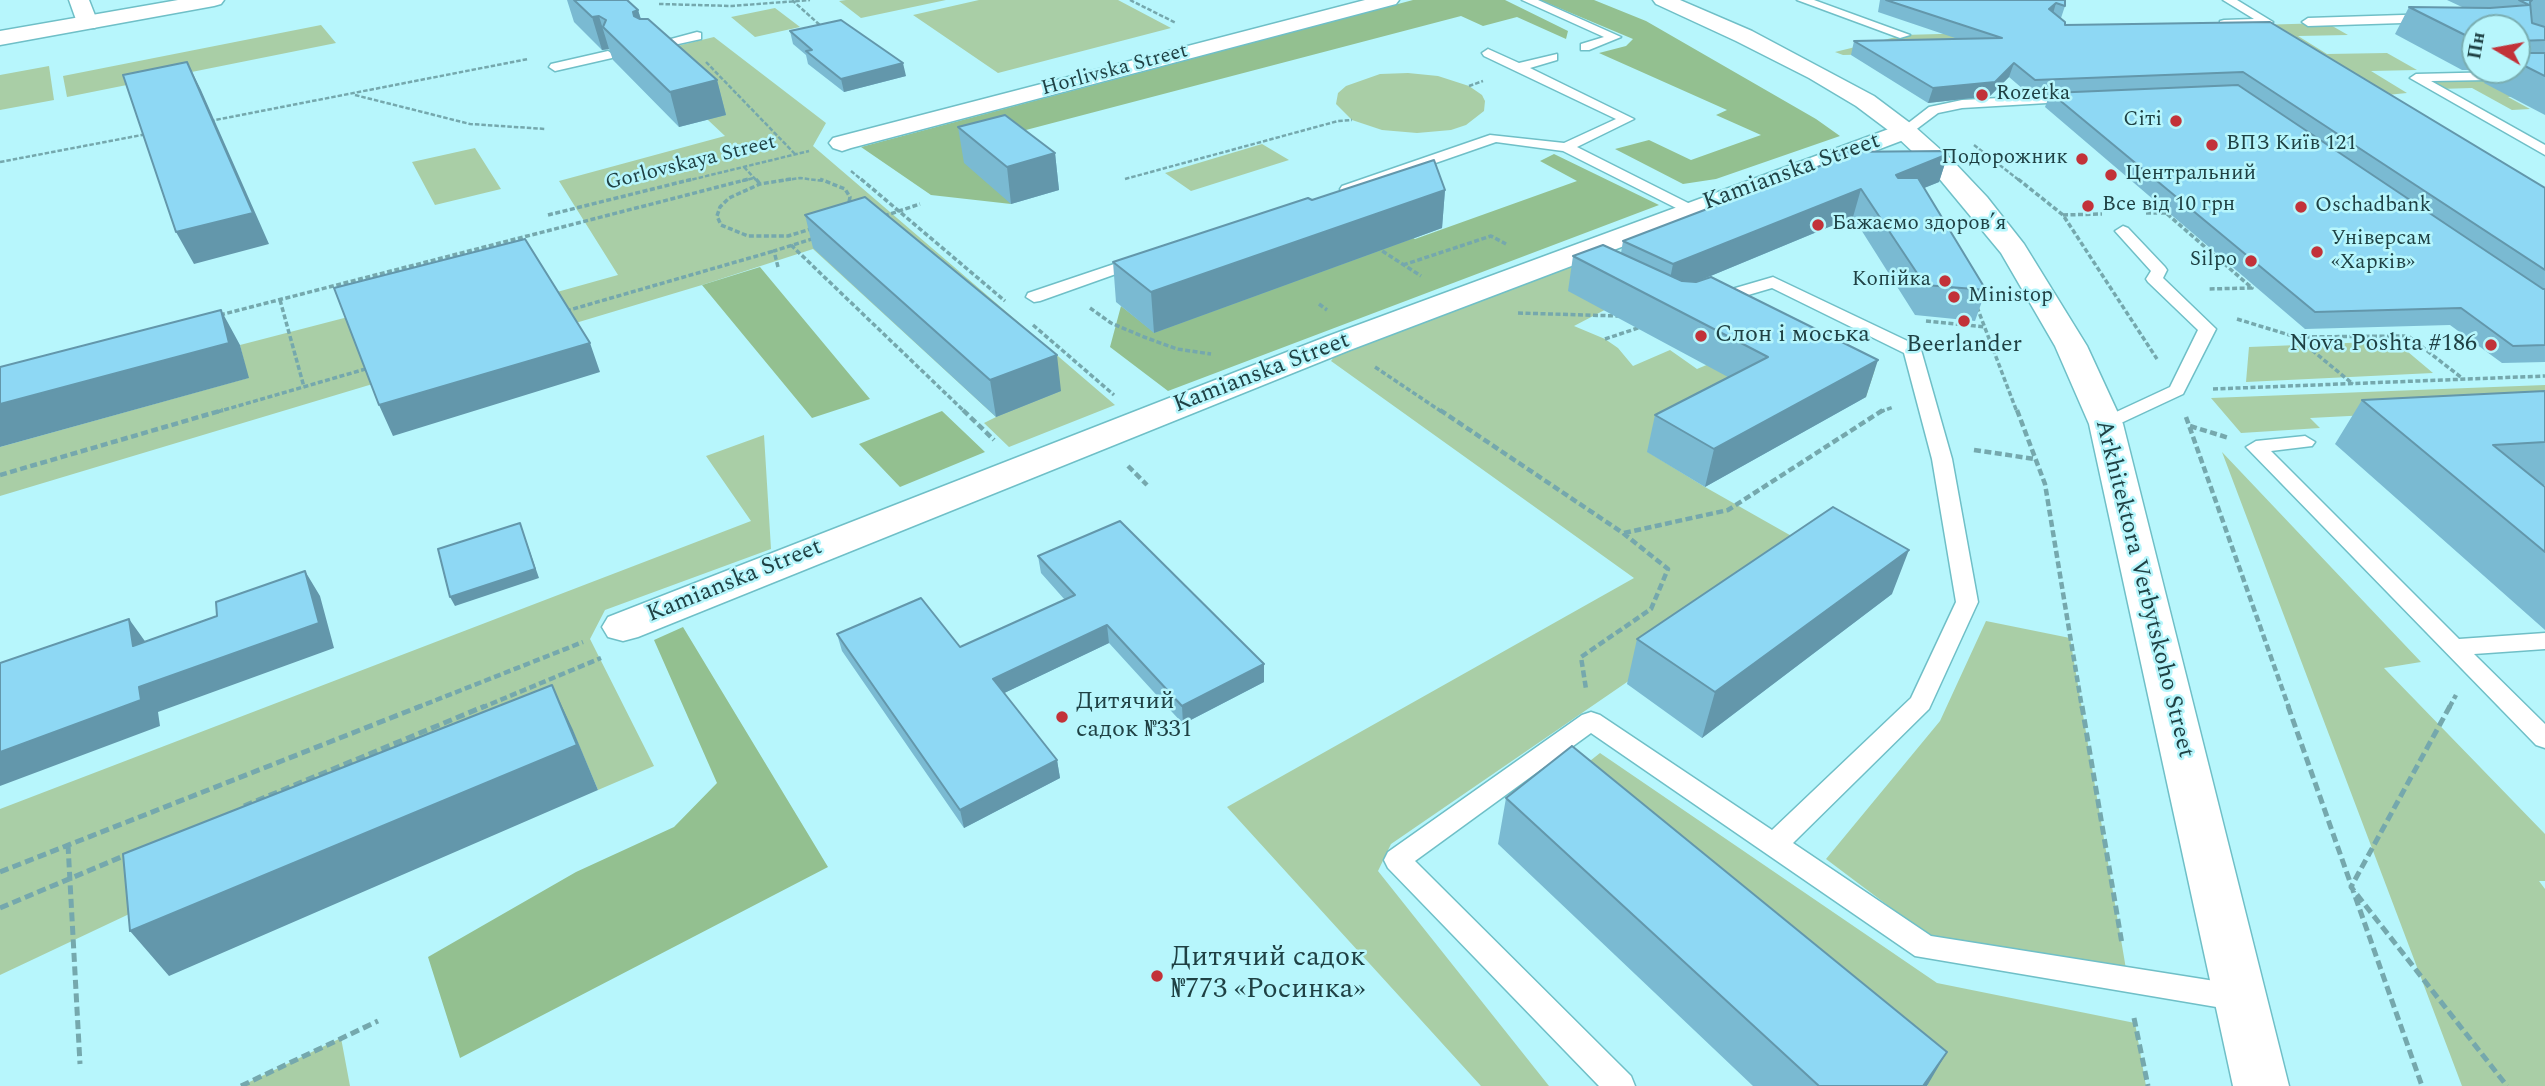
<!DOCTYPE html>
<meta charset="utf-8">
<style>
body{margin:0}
#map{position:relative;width:2545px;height:1086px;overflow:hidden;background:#b7f6fc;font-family:Spectral,serif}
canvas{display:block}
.north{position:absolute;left:2461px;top:14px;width:70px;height:70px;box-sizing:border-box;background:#b7f6fc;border:2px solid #7aaeb2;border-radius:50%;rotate:280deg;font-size:19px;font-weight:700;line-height:28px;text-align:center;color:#1f4144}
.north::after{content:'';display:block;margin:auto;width:24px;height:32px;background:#c23239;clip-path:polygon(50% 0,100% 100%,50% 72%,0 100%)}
</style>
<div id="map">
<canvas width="2545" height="1086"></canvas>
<div class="north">Пн</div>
</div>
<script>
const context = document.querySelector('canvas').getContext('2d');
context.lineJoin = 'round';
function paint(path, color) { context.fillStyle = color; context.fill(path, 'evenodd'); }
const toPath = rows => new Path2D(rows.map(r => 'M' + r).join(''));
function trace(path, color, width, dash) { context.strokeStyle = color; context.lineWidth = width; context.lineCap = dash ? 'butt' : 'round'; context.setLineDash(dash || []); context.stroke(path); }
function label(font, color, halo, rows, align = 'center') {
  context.font = font + ' Spectral,serif'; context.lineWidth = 5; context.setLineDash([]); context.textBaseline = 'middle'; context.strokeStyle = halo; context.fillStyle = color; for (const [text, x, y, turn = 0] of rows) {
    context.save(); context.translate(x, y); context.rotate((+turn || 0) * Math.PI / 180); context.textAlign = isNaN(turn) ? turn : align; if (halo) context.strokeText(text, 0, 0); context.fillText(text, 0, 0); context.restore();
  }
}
paint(toPath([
 [846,0,946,0,861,18,839,1],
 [979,0,1118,0,1171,28,998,73,913,15],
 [775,8,800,27,755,37,731,17],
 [2327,23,2348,35,2298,36,2327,54,2387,53,2417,70,2371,71,2407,93,2377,96,1966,52,1843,55,1835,52,1904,35],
 [321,25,336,43,67,97,63,76],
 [714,37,826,123,813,146,1115,405,1009,447,984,423,996,417,813,249,702,285,0,496,0,447,248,378,240,345,348,317,360,347,618,275,559,181,725,136,708,120,656,51],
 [49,66,54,100,0,110,0,75],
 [1408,73,1438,76,1469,86,1482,95,1485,101,1484,111,1466,125,1451,130,1417,133,1382,130,1352,120,1336,104,1338,93,1346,86,1380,74],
 [2545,78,2545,95,2508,97,2530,109,2512,110,2472,88,2439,89,2423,80],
 [1262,144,1289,160,1191,191,1165,173],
 [475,148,501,189,435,205,412,162],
 [1577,265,1639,292,1574,326,1605,339,1618,348,1633,366,1670,350,1697,369,1797,327,1875,369,1866,397,1648,452,1705,487,1818,551,1391,844,1378,871,1549,1086,1481,1086,1227,807,1634,578,1331,361,1338,352],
 [2395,341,2433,373,2246,382,2249,347],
 [2545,385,2545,406,2310,418,2320,428,2241,433,2211,398],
 [764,435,771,549,605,610,590,639,654,766,598,790,573,731,161,899,0,975,0,809,751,521,706,456],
 [2222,452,2421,662,2384,668,2545,834,2545,881,2539,881,2545,889,2545,1086,2462,1086],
 [1986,621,2070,638,2126,969,1927,935,1826,859,1940,721],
 [1600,753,1937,983,2135,1023,2146,1086,1928,1086,1566,780],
 [341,1038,350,1086,241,1086]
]), '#a9cea6');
paint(toPath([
 [1413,0,1505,0,1568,31,1566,39,1517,17,1483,26,1461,16,1003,136,1011,204,931,195,861,147],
 [1540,0,1594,0,1646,21,1816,119,1840,136,1716,179,1683,184,1615,149,1649,140,1691,160,1761,135,1716,115,1727,110,1599,53,1626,46,1633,39],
 [1554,154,1659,205,1168,391,1110,347,1121,306,1154,332,1347,262,1383,220,1415,239,1577,181,1540,161],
 [760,267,870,399,812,418,702,285],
 [942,411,985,452,900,487,859,444],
 [683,627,828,867,460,1058,428,957,576,872,674,827,717,783,654,640]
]), '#93c090');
const service = toPath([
 [1522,0,1538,0,1621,37,1589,50,1581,50,1581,44,1604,37,1522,0],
 [1797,0,1814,0,1910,35,1900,38,1797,0],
 [2223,0,2237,0,2273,22,2267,26,2220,27,2220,21,2224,20,2254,19,2223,0],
 [2434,14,2480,28,2475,28,2475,33,2434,22,2308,26,2302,22,2308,18,2434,14],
 [697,32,701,33,701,39,651,50,645,46,697,32],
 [1488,49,1519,63,1557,54,1557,60,1530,68,1634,119,1577,147,1696,207,1699,210,1696,213,1686,213,1563,151,1496,142,1352,192,1342,192,1340,189,1342,186,1490,135,1564,143,1616,119,1484,56,1482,53,1488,49],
 [608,51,614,55,612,58,555,71,549,67,551,64,608,51],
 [2545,71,2545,79,2431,81,2545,145,2545,155,2410,78,2416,74,2545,71],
 [2076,94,2081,95,2081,101,1962,108,1938,113,1910,134,1905,135,1898,131,1929,107,1962,100,2076,94],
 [2123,226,2128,228,2165,267,2167,270,2163,278,2216,329,2183,394,2106,430,2099,428,2097,424,2099,420,2170,387,2198,330,2148,282,2146,279,2151,271,2115,231,2123,226],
 [1138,256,1146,261,1144,264,1040,301,1034,302,1026,297,1028,293,1138,256],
 [1773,277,1918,346,1921,350,1952,459,1978,602,1929,709,1793,843,1931,936,2240,985,2250,989,2255,998,2250,1007,2240,1011,1915,956,1591,733,1415,861,1631,1076,1635,1086,1599,1086,1388,868,1384,860,1388,852,1582,715,1591,712,1600,715,1772,830,1911,698,1956,602,1932,459,1904,353,1772,288,1714,305,1706,300,1708,296,1773,277],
 [2305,436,2315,442,2312,446,2271,451,2459,639,2545,633,2545,649,2474,654,2545,724,2545,748,2536,745,2246,447,2256,441,2305,436]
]);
const minor = toPath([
 [69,0,89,0,98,23,95,28,79,28,69,0],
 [1365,0,1399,0,1396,4,851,148,842,151,833,148,829,143,833,138,1365,0],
 [1905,123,1914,126,1918,131,1914,136,1350,350,638,637,623,641,608,637,602,627,608,617,1328,336,1905,123]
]);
const tertiary = toPath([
 [1653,0,1680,0,1752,31,1874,96,1914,126,1951,159,1987,197,2024,244,2087,346,2123,424,2289,1086,2233,1086,2089,424,2055,346,2001,253,1933,171,1896,136,1856,106,1809,78,1736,41,1656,4,1653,0]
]);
const primary = toPath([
 [178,0,224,0,221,4,214,6,0,45,0,31,178,0]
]);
trace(service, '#6fbfc7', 3);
trace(minor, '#6fbfc7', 3);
trace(tertiary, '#6fbfc7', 3);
trace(primary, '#6fbfc7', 3);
trace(toPath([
 [792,0,822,27],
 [1130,0,1176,23],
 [659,4,732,6,810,0],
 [706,62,795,154],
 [1469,86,1483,81],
 [355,95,470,124,546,129],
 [210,121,528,59],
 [1974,145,2020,181],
 [0,162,147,134],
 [744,167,757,181],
 [851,171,863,181],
 [1125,179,1338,121,1352,120],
 [686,181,809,151],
 [742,181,754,178],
 [779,181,800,178,824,181]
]), '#75a8ad', 2.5, [4.5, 2]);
trace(toPath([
 [756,179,760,184],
 [791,179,760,184,729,198,720,207,717,216,721,225,748,236,788,236,827,224,848,207,850,197,845,189,820,179],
 [861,179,1005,301],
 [2018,179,2063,215,2157,359],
 [2146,213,2166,213],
 [2172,213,2166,213,2252,288,2208,289],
 [548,215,693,179],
 [2063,215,2102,214],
 [884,216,920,204],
 [791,245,965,412],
 [1376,247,1421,276],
 [1403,265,1491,236,1506,244],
 [778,267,774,251,815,238],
 [280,300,304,387],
 [1319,304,1327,310],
 [1977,307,2017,412],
 [1090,308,1111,323,1144,337,1177,349,1211,354],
 [566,311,774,251],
 [1518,313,1618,316],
 [220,315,749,179],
 [2237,319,2296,337,2353,384],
 [1926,321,1985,327],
 [1033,325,1114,395],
 [2297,337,2408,336,2462,378],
 [1605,339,1641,327],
 [1375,367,1442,412],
 [2213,389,2545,376],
 [217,412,369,368],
 [1880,412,1893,407]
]), '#75a8ad', 3.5, [5, 2.5]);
trace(toPath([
 [963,410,994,440],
 [1440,410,1623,533,1668,569,1651,609,1581,657,1586,689],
 [2017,410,2045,484,2082,708],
 [2186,417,2289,708],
 [2190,426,2229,438],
 [1974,450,2035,459],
 [1128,466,1147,485],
 [0,475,223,410],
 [1624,533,1728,510,1883,410],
 [416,708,583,642],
 [481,708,601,658],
 [2449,708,2456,695]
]), '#75a8ad', 4.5, [7, 3.5]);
trace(toPath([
 [2082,706,2122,944],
 [2288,706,2422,1086],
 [2450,706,2351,887,2507,1086],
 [244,806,485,706],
 [68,845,80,1064],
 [0,872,421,706],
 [0,908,126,855],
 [2134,1018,2148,1086],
 [241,1086,378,1021]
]), '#75a8ad', 5, [9, 4.5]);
paint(service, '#fff');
paint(minor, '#fff');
paint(tertiary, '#fff');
paint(primary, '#fff');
paint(toPath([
 [567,0,627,0,638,10,641,19,717,80,726,115,679,127,613,60,609,49,602,50,574,22],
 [1880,0,2065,0,2065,6,2061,18,2065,25,2270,22,2545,188,2545,362,2502,363,2450,325,2305,329,2045,107,2050,94,2030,95,2009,77,1990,96,1928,103,1851,55,1854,41,1958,39,1878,12],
 [2447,0,2545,0,2545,115,2484,83,2492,70,2517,70,2517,28,2475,28,2475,70,2484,70,2462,70,2395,34,2409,7,2462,7],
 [790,31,906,76,844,92,808,64,806,55,793,44],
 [958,127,1055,153,1059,190,1011,204,964,163],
 [1837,152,1948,154,1939,182,1924,188,1986,290,1975,321,1915,315,1853,217,1701,280,1866,397,1705,487,1647,452,1655,415,1728,377,1568,291,1573,256,1621,253,1623,241,1834,161],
 [1445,190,1442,228,1154,333,1116,302,1113,262,1312,200],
 [805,215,1061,391,996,417,813,248],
 [2545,391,2545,485,2543,485,2545,487,2545,630,2335,444,2362,400],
 [1038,556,1264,682,1183,724,1109,643,1004,693,1057,760,1060,778,964,828,842,651,837,634,960,647,1065,600,1041,573],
 [1892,594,1702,738,1627,684,1637,639],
 [1506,798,1923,1086,1753,1086,1498,844]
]), '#7abad2');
paint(toPath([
 [2056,3,2052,17,2049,9],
 [638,10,648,43,643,45,633,12],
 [599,16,609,49,602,50,592,17],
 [187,62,201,90,269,244,194,264,176,232],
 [903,63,906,76,844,92,841,79],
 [2014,63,2009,77,1990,96,1928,103,1933,88],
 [717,80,726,115,679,127,670,92],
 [1055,153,1059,190,1011,204,1007,167],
 [1948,154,1939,182,1887,203,1896,175],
 [1861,189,1853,217,1667,294,1673,264],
 [1445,190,1442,228,1154,333,1151,292],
 [221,310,240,345,249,378,0,447,0,404],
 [590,343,600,372,393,436,379,405],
 [1057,355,1061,391,996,417,990,380],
 [1878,360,1866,397,1705,487,1714,449],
 [520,523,539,578,455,606,450,597],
 [1909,550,1892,594,1702,738,1715,692],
 [305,571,320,596,334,648,158,712,160,726,0,786,0,752,139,687],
 [129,619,147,644,133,646],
 [1107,625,1109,643,996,697,993,679],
 [1264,664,1264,682,1183,724,1182,706],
 [552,685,573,730,598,790,169,976,130,931],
 [1057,760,1060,778,964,828,960,810],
 [1947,1052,1927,1086,1923,1086]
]), '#6397ab');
const building = toPath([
 [574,0,627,0,638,10,633,12,634,16,640,19,648,19,717,80,670,92,603,27,606,20,599,16,592,17,574,0],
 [1886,0,2065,0,2065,6,2056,3,2049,9,2065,22,2065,25,2270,22,2545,188,2545,270,2243,72,2035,80,2014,63,1995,82,1933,88,1854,41,2002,38,1886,0],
 [2519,0,2532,0,2530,2,2532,23,2545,27,2545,40,2517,41,2517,28,2475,28,2475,40,2409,7,2490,8,2529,5,2519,0],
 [841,20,903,63,841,79,806,51,812,50,790,31,841,20],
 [2517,53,2545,53,2545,76,2517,62,2517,53],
 [187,62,253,213,176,232,123,75,187,62],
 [2238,85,2543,289,2545,289,2545,345,2513,346,2461,308,2315,312,2051,93,2238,85],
 [1005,115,1055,153,1007,167,958,127,1005,115],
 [1945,151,1948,154,1896,175,1898,178,1918,178,1986,290,1925,285,1861,189,1673,264,1623,241,1841,158,1837,152,1945,151],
 [1434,160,1445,190,1151,292,1113,262,1308,198,1312,200,1434,160],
 [865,197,1057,355,990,380,805,215,865,197],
 [525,239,590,343,379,405,334,288,525,239],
 [1603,245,1682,281,1696,282,1711,277,1878,360,1714,449,1655,415,1768,357,1573,256,1603,245],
 [221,310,229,343,0,404,0,367,221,310],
 [2545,391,2545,442,2493,445,2545,487,2545,552,2362,400,2545,391],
 [1833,507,1909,550,1715,692,1637,639,1833,507],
 [1120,521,1264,664,1182,706,1107,625,993,679,1057,760,960,810,837,634,921,598,960,647,1075,595,1038,556,1120,521],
 [520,523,535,569,450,597,438,549,520,523],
 [305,571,319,623,139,687,141,700,0,752,0,663,129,619,133,646,217,616,216,602,305,571],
 [552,685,577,745,130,931,123,854,552,685],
 [1572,746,1947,1052,1923,1086,1819,1086,1506,798,1572,746]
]);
paint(building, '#8ed8f4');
trace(building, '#6397ab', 2);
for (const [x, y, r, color] of [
 [1982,95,7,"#c23239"],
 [2176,121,7,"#c23239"],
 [2212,145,7,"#c23239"],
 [2082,159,7,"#c23239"],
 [2111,175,7,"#c23239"],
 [2088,206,7,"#c23239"],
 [2301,207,7,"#c23239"],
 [1818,225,7,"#c23239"],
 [2317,252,7,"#c23239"],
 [2251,261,7,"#c23239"],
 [1945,281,7,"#c23239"],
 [1954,297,7,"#c23239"],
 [1964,321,7,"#c23239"],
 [1701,336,7,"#c23239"],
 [2491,345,7,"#c23239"],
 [1062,717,7,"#c23239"],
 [1157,976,7,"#c23239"]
]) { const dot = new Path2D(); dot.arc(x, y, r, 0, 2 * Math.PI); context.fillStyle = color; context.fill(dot); trace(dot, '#b7f6fc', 2.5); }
label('21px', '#1f4144', '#b7f6fc', [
 ["Horlivska Street",1115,71,-15],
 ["Gorlovskaya Street",691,164,-14]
]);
label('21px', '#1f4144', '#b7f6fc', [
 ["Rozetka",1996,95],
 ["Сіті",2162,121,"right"],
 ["ВПЗ Київ 121",2226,145],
 ["Подорожник",2068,159,"right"],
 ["Центральний",2125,175],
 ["Все від 10 грн",2102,206],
 ["Oschadbank",2315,207],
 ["Бажаємо здоровʼя",1832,225],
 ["Універсам",2331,240],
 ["«Харків»",2331,264],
 ["Silpo",2237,261,"right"],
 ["Копійка",1931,281,"right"],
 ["Ministop",1968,297]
], 'left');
label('24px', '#1f4144', '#b7f6fc', [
 ["Kamianska Street",1792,173,-20],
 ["Kamianska Street",1262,374,-21],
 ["Kamianska Street",735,582,-22],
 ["Arkhitektora Verbytskoho Street",2143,589,76]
]);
label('24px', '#1f4144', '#b7f6fc', [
 ["Слон і моська",1715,336],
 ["Nova Poshta #186",2477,345,"right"],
 ["Beerlander",1964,346,"center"],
 ["Дитячий",1076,703],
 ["садок №331",1076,731]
], 'left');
label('28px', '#1f4144', '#b7f6fc', [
 ["Дитячий садок",1171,960],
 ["№773 «Росинка»",1171,992]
], 'left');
</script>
